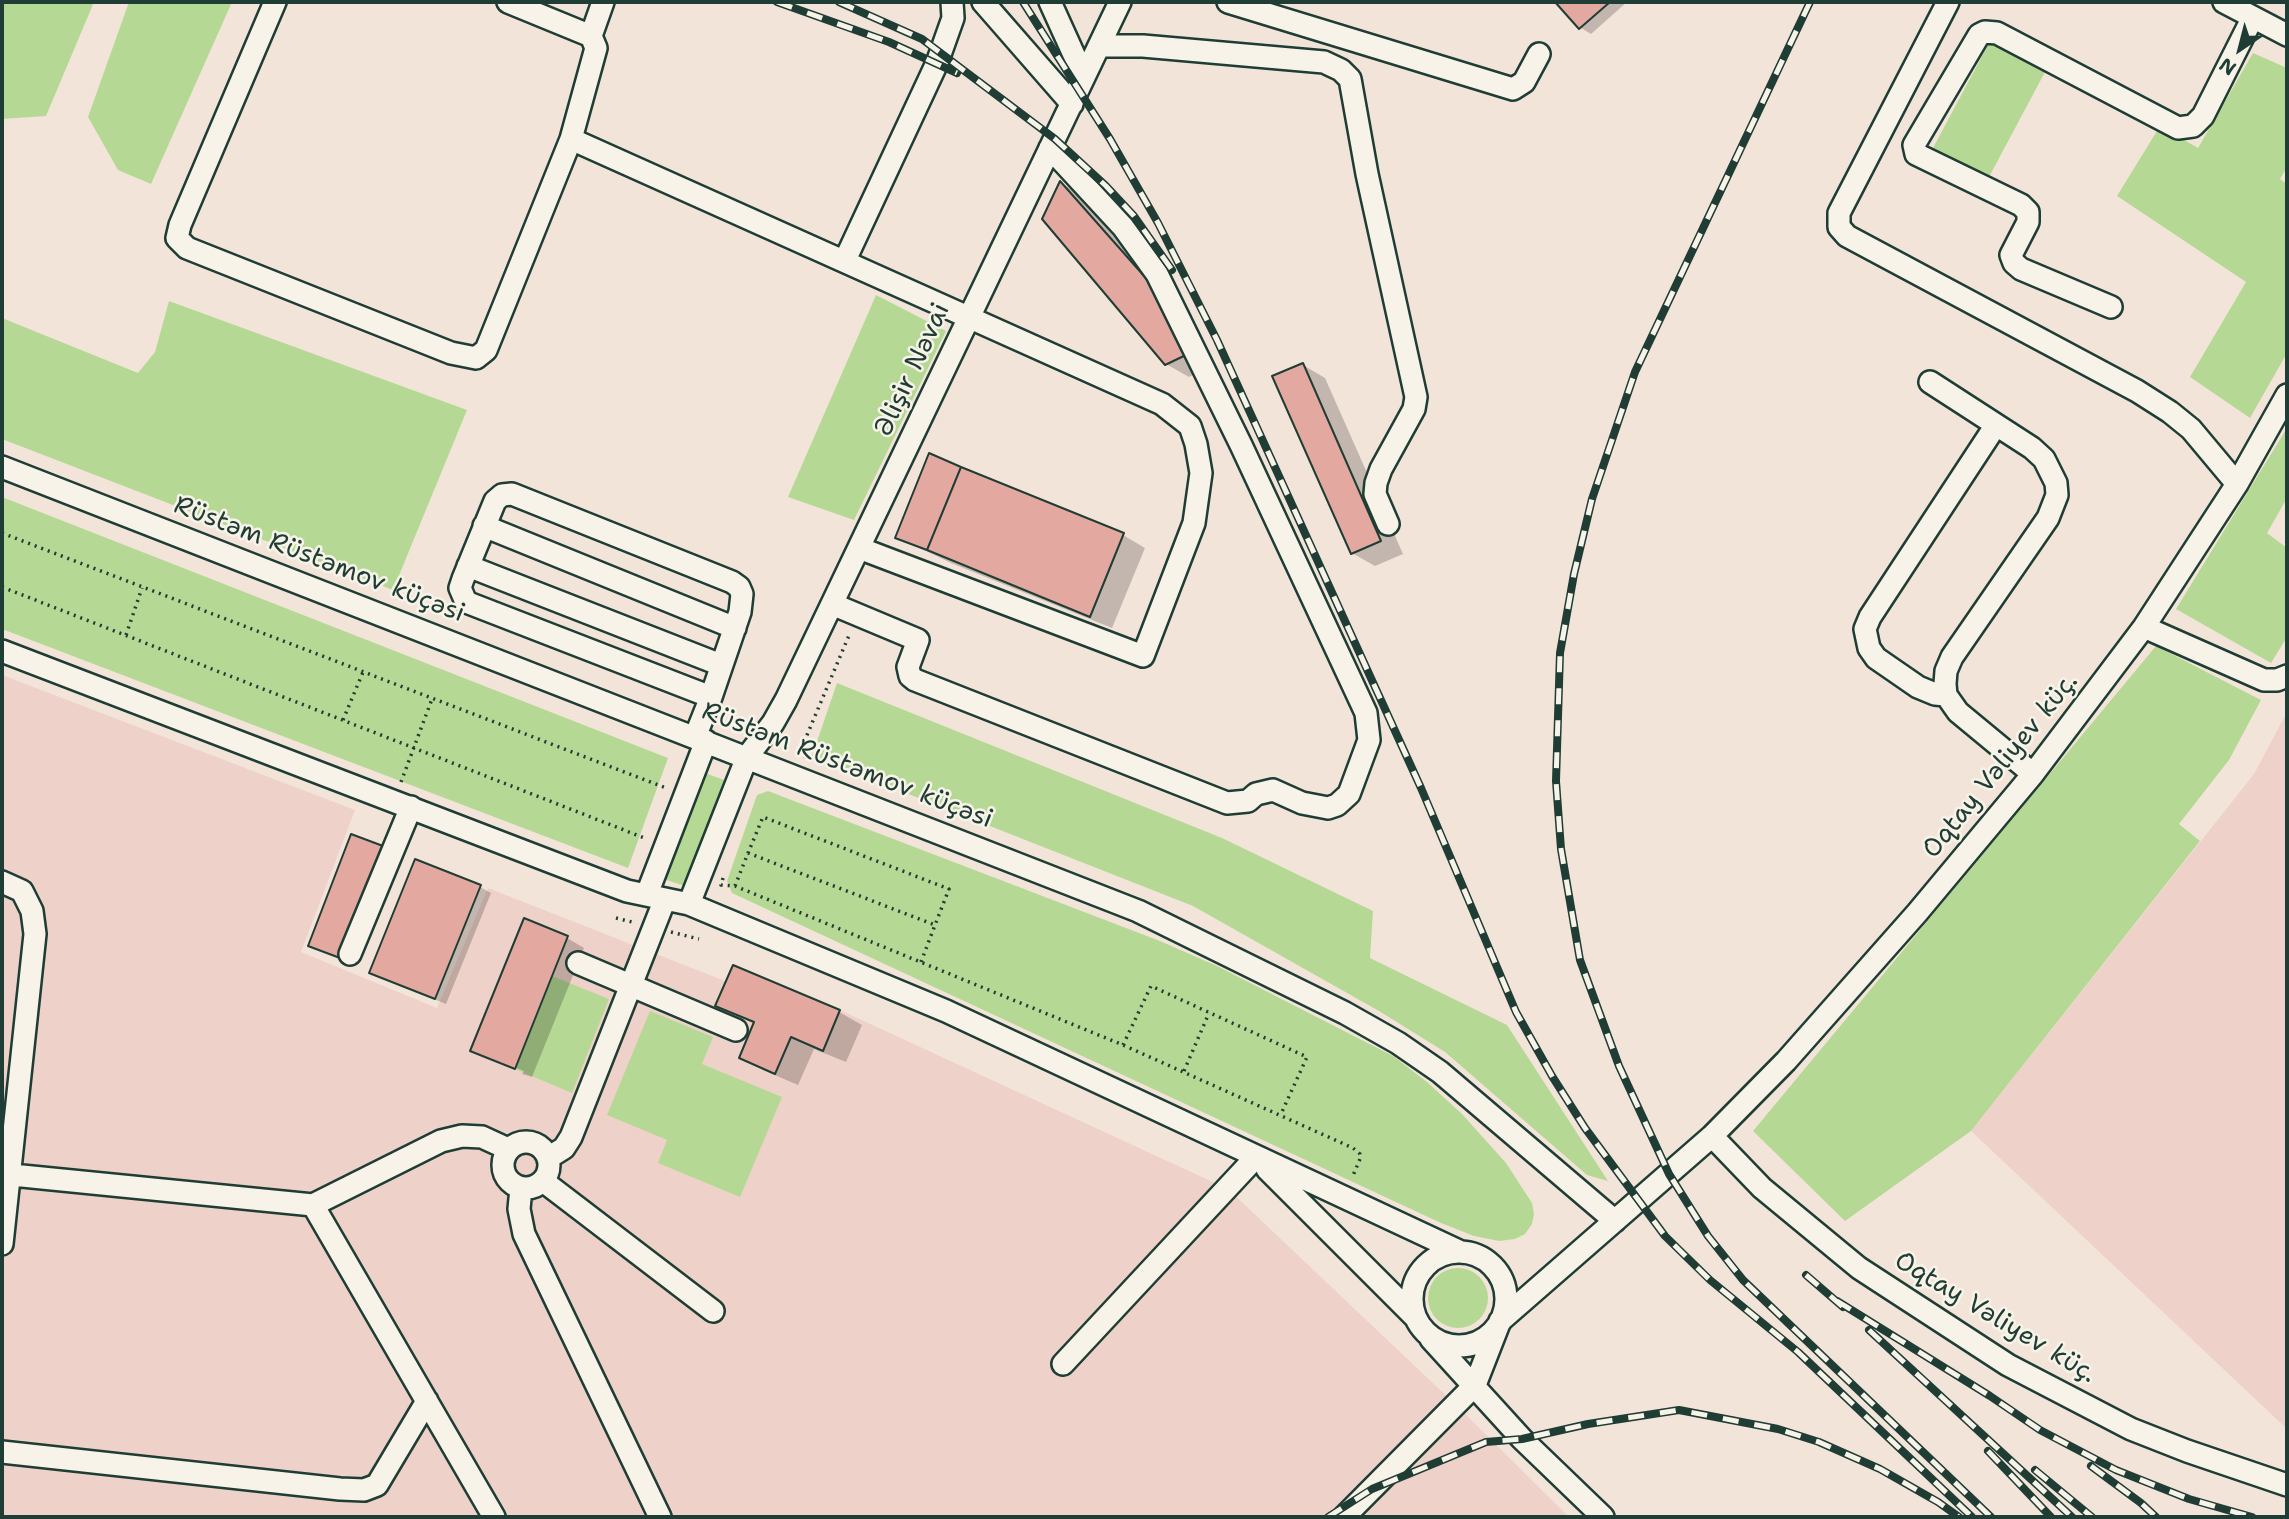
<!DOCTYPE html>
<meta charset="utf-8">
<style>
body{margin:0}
#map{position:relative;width:2289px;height:1519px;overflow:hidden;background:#f3e4da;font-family:"Shantell Sans",sans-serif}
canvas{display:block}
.frame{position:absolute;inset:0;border:4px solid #1f3d34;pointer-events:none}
.north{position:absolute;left:2205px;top:14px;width:70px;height:70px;-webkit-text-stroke:5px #f7f3e8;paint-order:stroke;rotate:215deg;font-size:19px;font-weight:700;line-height:28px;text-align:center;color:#1f3d34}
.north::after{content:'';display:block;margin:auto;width:24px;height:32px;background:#1f3d34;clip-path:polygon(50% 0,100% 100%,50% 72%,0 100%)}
</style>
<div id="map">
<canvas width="2289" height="1519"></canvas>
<div class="frame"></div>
<div class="north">N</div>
</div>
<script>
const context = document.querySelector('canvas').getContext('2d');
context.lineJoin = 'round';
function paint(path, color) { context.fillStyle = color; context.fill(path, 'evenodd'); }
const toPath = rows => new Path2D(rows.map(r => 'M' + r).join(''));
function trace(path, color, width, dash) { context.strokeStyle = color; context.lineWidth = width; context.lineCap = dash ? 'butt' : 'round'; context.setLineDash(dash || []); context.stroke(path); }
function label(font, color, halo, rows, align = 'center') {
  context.font = font + ' "Shantell Sans",sans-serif'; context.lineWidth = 5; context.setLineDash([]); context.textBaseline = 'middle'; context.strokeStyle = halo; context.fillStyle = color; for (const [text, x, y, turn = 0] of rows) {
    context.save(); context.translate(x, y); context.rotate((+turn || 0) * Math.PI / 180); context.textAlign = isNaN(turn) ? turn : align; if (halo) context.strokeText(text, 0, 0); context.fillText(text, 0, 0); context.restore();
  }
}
paint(toPath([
 [2,675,355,810,301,952,437,1008,488,888,725,981,733,965,840,1010,1228,1189,1456,1405,1569,1517,2,1517],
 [2287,712,2287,1429,1971,1131,2254,774]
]), '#eed2c9');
paint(toPath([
 [2,2,94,2,46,116,2,119],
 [129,2,232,2,151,184,118,170,88,117],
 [1989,43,2045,72,1989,177,1933,148],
 [2253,53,2287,68,2287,167,2280,179,2287,184,2287,353,2250,418,2190,377,2246,282,2117,196,2160,126,2198,148],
 [876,295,946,331,854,520,788,497],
 [169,301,467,410,393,590,2,439,2,318,138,373,155,352],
 [2287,428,2287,498,2267,533,2287,548,2287,637,2271,663,2176,609],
 [2,497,668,758,628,868,2,629],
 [2156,646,2261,700,2229,760,2179,824,2200,841,1971,1131,1845,1221,1753,1131],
 [837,683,1222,838,1373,911,1370,958,1507,1025,1608,1181,1587,1175,1445,1052,1379,1011,1193,906,812,756],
 [702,772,727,781,685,886,660,878],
 [768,791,1160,941,1217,966,1393,1056,1427,1082,1462,1114,1506,1163,1532,1203,1534,1214,1532,1224,1525,1234,1515,1239,1499,1241,1474,1236,1441,1223,732,893,727,881,757,795],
 [552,976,609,999,572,1093,515,1069],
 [650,1011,713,1037,702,1064,782,1097,740,1197,658,1163,667,1140,607,1115],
 '1428 1298a30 30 0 1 1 60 0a30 30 0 1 1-60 0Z'
]), '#b5d994');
paint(toPath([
 [1557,2,1627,2,1591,34,1581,28],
 [1061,183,1083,196,1183,309,1210,367,1189,377,1166,364],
 [1303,365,1325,378,1403,554,1375,566,1352,553],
 [1123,535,1145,548,1112,628,951,563,897,537],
 [480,887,491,893,446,1004,382,978],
 [525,921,567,938,584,948,532,1077,522,1074,524,1071,488,1057,488,1059,473,1051],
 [734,967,839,1012,862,1025,846,1062,814,1049,798,1085,763,1070,741,1057,755,1024,717,1005]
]), '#0003');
const building = toPath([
 [1555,2,1610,2,1579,29,1555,2],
 [1060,181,1160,294,1188,354,1165,365,1042,219,1060,181],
 [1303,363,1381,541,1351,554,1272,376,1303,363],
 [929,453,961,467,927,550,895,538,929,453],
 [961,467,1124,533,1090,617,927,550,961,467],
 [351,834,383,846,340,958,308,946,351,834],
 [415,859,481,885,435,999,369,973,415,859],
 [524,918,568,936,515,1069,470,1051,524,918],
 [733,965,840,1010,823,1051,791,1037,775,1074,739,1058,754,1022,715,1006,733,965]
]);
paint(building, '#e3a9a0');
trace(building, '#1f3d34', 2);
const minor = toPath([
 [275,2,180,225,177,238,187,248,451,353,476,358,486,350,571,139,596,48,591,36,508,2],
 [983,2,1072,104],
 [1050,2,1084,77],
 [1228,2,1513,89,1524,82,1539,54],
 [1948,2,1839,213,1839,227,1847,236,2137,391,2170,412,2191,429,2237,484],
 [2224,2,2287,35],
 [591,36,603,2],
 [1099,46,1143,46,1324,62,1341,70,1350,79,1367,174,1416,397,1414,409,1381,469,1376,483,1375,494,1388,524],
 [571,139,1162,404,1190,426,1196,444,1201,473,1194,523,1143,656,859,548],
 [845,260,937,63,953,18,952,2],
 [2111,307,2021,269,2014,263,2011,255,2028,222,2028,212,2021,205,1916,154,1914,145,1979,35,1985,32,1997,33,2178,128,2193,126,2203,116,2253,17],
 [1930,382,2032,448,2044,459,2056,483,2057,495,2048,518,1952,657,1946,671,1945,684,1946,695,1958,712,2033,774],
 [2,467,1138,911,1345,1013,1398,1043,1440,1072,1615,1221],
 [484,526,735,628],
 [468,566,721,665],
 [832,604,918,640,908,667,910,676,915,680,1227,803,1248,801,1256,794,1273,790,1302,803,1328,808,1337,805,1349,794,1369,740,1366,713,1360,700,1241,445,1157,274,1123,227,1050,148],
 [2144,627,2264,680,2277,680,2287,676],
 [2,651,627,891,689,904,946,1011,1461,1252],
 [1946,695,1935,694,1918,687,1876,658,1869,648,1865,629,1870,617,1996,425],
 [695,737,711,697,466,602,460,588,463,579,495,501,502,495,512,494,732,582,739,587,742,594,740,612,711,697],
 [2,882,22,891,32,911,35,934,2,1244],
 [647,894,706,741],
 [689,904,747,757,773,723,786,700,1120,2],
 [350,954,411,807],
 [578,963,736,1030],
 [1712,1136,1762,1188,1859,1268,2008,1365,2131,1429,2187,1451,2287,1485],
 '503 1165a23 23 0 1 1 46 0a23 23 0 1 1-46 0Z',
 [548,1158,564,1148,571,1137,665,899],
 [1267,1169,1415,1317],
 [2,1174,313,1205,494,1517],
 [543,1181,713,1311],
 [521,1188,519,1209,524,1234,660,1517],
 [313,1205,441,1141,462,1136,482,1137,508,1149],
 '1412 1299a47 47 0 1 1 94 0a47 47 0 1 1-94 0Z',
 [1431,1339,1522,1439,1603,1517],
 [1063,1364,1256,1157],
 [2,1452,340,1489,364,1490,377,1485,427,1401],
 [1344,1517,1475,1385,1500,1321,1712,1136,1786,1061,1917,913,2033,774,2144,627,2237,484,2287,395]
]);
trace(minor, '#1f3d34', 26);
trace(toPath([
 [2,533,666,788],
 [2,587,647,839],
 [126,635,142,588],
 [343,720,363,672],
 [806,757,799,754,850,633],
 [401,782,432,699],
 [723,878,721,885,735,886,1123,1045,1353,1148,1360,1154,1360,1159,1352,1178],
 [735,886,748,853,763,817,949,889,935,925,748,853],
 [616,918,636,923],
 [671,932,699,939],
 [921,962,935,925],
 [1123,1045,1151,986,1307,1057,1281,1114],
 [1184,1071,1209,1013]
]), '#1f3d34', 3.5, [2, 5]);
trace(minor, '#f7f3e8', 21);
const rail = toPath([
 [777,2,889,42,957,73],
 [839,2,922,39,1055,139,1106,186,1134,216,1172,270],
 [1023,2,1110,139,1158,223,1217,340,1421,788,1516,1012,1552,1076,1585,1128,1665,1236,1710,1280,1798,1352,1972,1517],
 [1810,2,1635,372,1592,499,1574,574,1560,653,1556,781,1561,849,1580,960,1619,1066,1669,1174,1708,1236,1743,1280,1991,1517],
 [1806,1275,1843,1307],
 [1837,1301,1990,1396,2040,1430,2116,1470,2189,1499,2252,1517],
 [1869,1330,2072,1517],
 [1988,1451,2051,1517],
 [2091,1466,2141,1503,2156,1517],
 [2035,1470,2092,1517],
 [1328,1517,1372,1489,1486,1442,1522,1439,1588,1424,1679,1410,1778,1429,1819,1442,1880,1469,1938,1502,1959,1517]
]);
trace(rail, '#1f3d34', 8);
trace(rail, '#f7f3e8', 5, [16]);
label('26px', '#1f3d34', '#f7f3e8', [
 ["Əlişir Nəvai",913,370,-65],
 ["Rüstəm Rüstəmov küçəsi",319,560,21],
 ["Rüstəm Rüstəmov küçəsi",847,766,21],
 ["Oqtay Vəliyev küç.",2001,766,-51],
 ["Oqtay Vəliyev küç.",1995,1318,31]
]);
</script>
